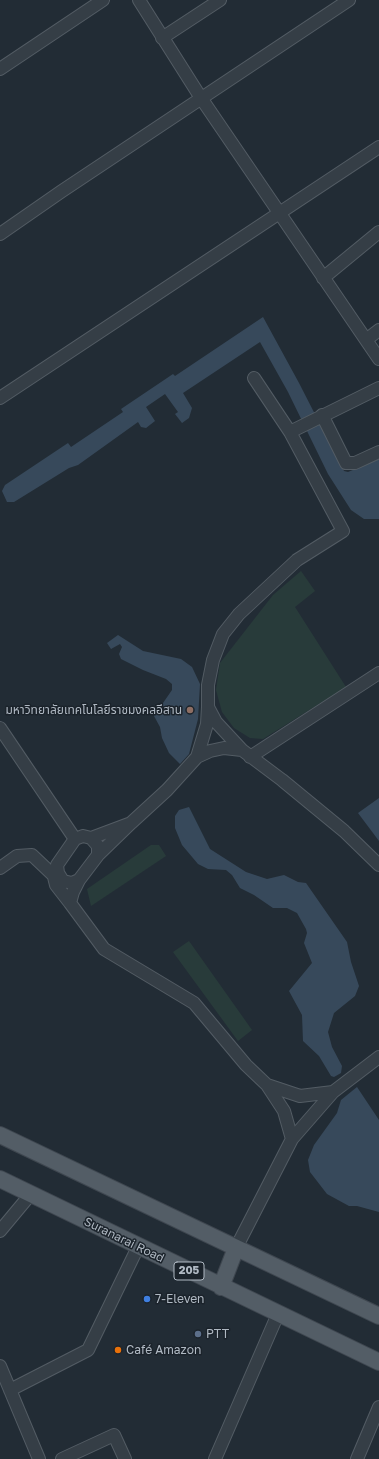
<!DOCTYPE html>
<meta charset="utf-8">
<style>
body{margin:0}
canvas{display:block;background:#222c35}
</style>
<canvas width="379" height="1459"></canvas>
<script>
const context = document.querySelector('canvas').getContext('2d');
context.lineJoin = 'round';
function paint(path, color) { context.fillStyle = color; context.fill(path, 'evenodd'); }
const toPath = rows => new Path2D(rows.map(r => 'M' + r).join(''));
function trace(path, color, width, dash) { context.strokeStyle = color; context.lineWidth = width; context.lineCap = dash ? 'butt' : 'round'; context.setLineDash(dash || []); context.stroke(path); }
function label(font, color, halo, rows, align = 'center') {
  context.font = font + ' "Golos Text","Noto Sans Thai",sans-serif'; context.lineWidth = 3; context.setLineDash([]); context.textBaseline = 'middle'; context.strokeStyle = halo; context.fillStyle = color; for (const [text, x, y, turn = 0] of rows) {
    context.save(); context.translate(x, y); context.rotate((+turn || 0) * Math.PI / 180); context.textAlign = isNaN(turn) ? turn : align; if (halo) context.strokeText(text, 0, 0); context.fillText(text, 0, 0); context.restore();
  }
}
paint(toPath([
 [301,571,315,591,295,607,346,687,263,739,250,738,234,728,222,712,216,690,220,663,273,595],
 [151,845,159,845,166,856,91,906,87,889],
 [189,941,252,1030,238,1041,173,952]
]), '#283b3a');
paint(toPath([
 [263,317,299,383,344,471,348,472,379,459,379,519,364,519,351,510,328,474,288,392,260,342,183,393,192,408,189,418,182,423,175,414,178,412,165,394,146,407,155,421,146,428,141,427,138,422,78,465,69,468,14,502,7,502,2,491,5,485,68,443,71,447,123,412,121,409,173,374,175,376],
 [118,635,143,651,181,659,192,667,200,684,198,719,189,754,180,764,169,753,162,738,160,727,154,716,172,690,172,684,166,679,143,670,121,659,119,654,122,647,120,644,111,649,107,643],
 [379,798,379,841,358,813],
 [189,807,210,849,246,872,267,879,284,875,298,882,306,883,347,942,351,962,359,986,355,996,334,1013,328,1032,332,1047,342,1066,341,1073,334,1077,331,1076,319,1056,303,1041,302,1015,289,991,312,963,304,943,307,933,306,929,297,913,287,908,273,908,254,895,240,888,232,875,226,870,208,869,198,864,182,845,175,828,175,816,179,810],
 [357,1087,379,1120,379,1212,357,1206,349,1206,327,1194,310,1172,308,1160,314,1145,337,1113,341,1100]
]), '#37495b');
const minor = toPath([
 [139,0,201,98,379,359],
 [162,38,220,0],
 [0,69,103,0],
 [0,234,62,191,349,0],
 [323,278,379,232],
 [366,340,379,330],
 [0,398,379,147],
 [322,415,346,463,355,463,379,452],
 [290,432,379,388],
 [208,707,208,685,213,660,223,634,239,614,297,560,343,531,290,432,254,378],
 [0,728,75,839],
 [242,750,282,780,344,831,379,865],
 [250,757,379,673],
 [131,823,167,790,197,757,207,724,208,707,216,722,242,750,224,748,210,751,197,757],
 [83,836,91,838,98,846,98,855,79,880,72,883,63,881,58,873,57,865,75,839,83,836],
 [91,838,131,823,98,855],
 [0,868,17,856,32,855,52,874],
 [53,873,56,885,70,903,73,892,79,880],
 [70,903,104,949,194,1003,246,1065,267,1085,284,1111,292,1139],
 [267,1085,300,1096,333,1092],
 [0,1231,30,1195],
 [236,1248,292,1139,333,1092,379,1057],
 [0,1366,39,1459],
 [10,1390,88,1350,138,1247],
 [62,1459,114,1435,125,1459],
 [215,1459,278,1314],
 [357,1459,379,1407]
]);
const major = toPath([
 [0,1135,379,1316],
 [0,1179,379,1362],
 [221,1287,236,1248]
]);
trace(minor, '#535c64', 14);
trace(major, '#3f4750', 18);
trace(minor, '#353e46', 12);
trace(major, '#535d66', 16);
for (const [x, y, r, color] of [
 [190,710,4,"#8d6e63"],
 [147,1299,4,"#3f7fe0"],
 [198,1334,4,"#5c6f8a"],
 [118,1350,4,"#e8710a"]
]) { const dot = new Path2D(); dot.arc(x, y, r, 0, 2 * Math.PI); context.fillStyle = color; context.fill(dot); trace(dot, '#1b232b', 1.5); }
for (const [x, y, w] of [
 [189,1271,30]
]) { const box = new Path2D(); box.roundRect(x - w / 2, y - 9, w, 18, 3); context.fillStyle = '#1b232b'; context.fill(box); trace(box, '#b0b9c3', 1); }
label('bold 11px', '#b0b9c3', null, [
 ["205",189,1271]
]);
label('12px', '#b0b9c3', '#1b232b', [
 ["มหาวิทยาลัยเทคโนโลยีราชมงคลอีสาน",182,710,"right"],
 ["7-Eleven",155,1299],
 ["PTT",206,1334],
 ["Café Amazon",126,1350]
], 'left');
label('12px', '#b0b9c3', '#1b232b', [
 ["Suranarai Road",124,1240,26]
]);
</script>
